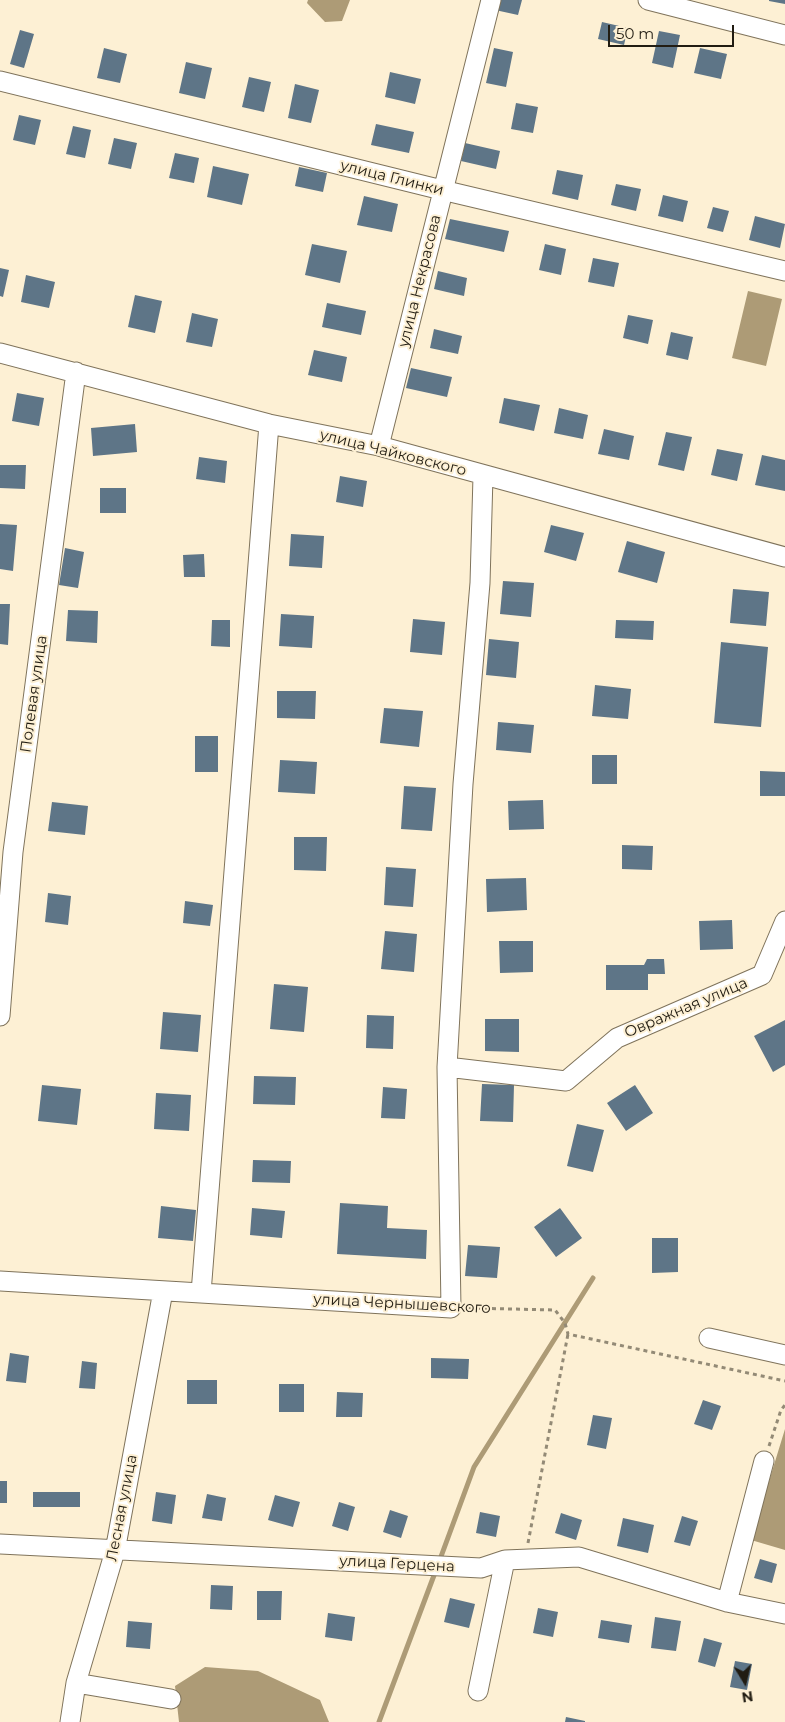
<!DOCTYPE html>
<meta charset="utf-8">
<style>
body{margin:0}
#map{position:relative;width:785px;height:1722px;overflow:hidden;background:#fdf0d4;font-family:Montserrat,sans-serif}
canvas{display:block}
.north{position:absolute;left:720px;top:1657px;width:50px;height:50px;-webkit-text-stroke:4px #fdf0d4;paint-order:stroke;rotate:171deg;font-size:14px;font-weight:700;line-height:20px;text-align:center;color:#211c12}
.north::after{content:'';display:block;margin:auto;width:18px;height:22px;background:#211c12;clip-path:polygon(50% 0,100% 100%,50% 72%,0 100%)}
.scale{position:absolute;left:608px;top:25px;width:126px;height:22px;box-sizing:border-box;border:2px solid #211c12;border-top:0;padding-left:6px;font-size:15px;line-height:18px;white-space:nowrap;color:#211c12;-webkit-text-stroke:4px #fdf0d4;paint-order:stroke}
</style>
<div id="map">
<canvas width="785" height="1722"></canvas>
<div class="north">N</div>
<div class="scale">50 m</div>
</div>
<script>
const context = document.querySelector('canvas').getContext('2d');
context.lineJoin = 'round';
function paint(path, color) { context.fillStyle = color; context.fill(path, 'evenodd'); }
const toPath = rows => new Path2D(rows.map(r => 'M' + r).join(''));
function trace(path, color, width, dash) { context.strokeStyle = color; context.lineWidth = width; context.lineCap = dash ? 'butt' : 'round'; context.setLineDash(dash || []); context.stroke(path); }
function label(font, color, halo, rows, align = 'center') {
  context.font = font + ' Montserrat,sans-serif'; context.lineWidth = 4; context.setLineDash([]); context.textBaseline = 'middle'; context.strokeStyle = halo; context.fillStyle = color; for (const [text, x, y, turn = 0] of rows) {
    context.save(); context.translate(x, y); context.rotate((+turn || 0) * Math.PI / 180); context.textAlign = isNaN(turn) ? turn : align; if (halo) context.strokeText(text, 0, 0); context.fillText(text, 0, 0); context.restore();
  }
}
paint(toPath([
 [308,0,350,0,342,21,325,22,307,3],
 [748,291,782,299,766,366,732,358],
 [785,1429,785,1550,751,1540],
 [205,1667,258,1671,320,1700,329,1722,179,1722,175,1686]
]), '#ad9b76');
trace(toPath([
 [439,1562,474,1467,593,1278],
 [379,1722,436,1570]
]), '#ad9b76', 5);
paint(toPath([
 [488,0,522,0,518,15,486,8],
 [769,0,785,0,785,4,769,1],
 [602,22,628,28,624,45,598,39],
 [20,30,34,34,24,68,10,64],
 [659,31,680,35,673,68,652,63],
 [104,48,127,54,120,83,97,78],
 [494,48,513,52,506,87,486,83],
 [700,48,727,54,721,79,694,73],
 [186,62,212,68,205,99,179,93],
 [390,72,421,79,415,104,385,97],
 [249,77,271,82,264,112,242,107],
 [295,84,319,90,311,123,288,118],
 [516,103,538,107,533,133,511,129],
 [19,115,41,120,35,145,13,140],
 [376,124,414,132,409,153,371,145],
 [73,126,91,130,85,158,66,154],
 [114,138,137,143,131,169,108,164],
 [465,143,500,151,496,169,461,161],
 [175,153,199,158,194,183,169,178],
 [213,166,249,174,242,205,207,197],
 [299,167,327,173,323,192,295,186],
 [557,170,583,175,578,200,552,194],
 [616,184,641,189,636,211,611,205],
 [663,195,688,201,683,222,658,216],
 [364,196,398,204,392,232,357,225],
 [713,207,729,211,723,232,707,228],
 [755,216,785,224,780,248,749,240],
 [450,219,509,231,504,252,445,239],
 [312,244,347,251,340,283,305,275],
 [545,244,566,249,561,275,539,270],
 [593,258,619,263,614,287,588,282],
 [0,268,9,270,3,297,0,296],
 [438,271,467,278,464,296,434,289],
 [26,275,55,282,49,308,21,302],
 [135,295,162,301,155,333,128,327],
 [327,303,366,311,361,335,322,327],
 [192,313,218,319,212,347,186,342],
 [628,315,653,320,648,344,623,338],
 [434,329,462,336,458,354,430,348],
 [671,332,693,337,688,360,666,355],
 [314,350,347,357,342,382,308,375],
 [411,368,452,377,447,397,406,388],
 [17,393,44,398,39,426,12,421],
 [504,398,540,405,534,431,499,423],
 [559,408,588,415,583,439,554,433],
 [135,424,137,452,93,456,91,428],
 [604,429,634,436,629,460,598,454],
 [666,432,692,437,684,471,658,465],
 [717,449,743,454,737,481,711,475],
 [762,455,785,460,785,491,755,485],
 [199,457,227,461,225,483,196,479],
 [0,465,26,465,25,489,0,488],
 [340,476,367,481,363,507,336,502],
 [100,488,126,488,126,513,100,513],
 [0,524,17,525,13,571,0,569],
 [551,525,584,533,576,561,544,552],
 [291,534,324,536,322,568,289,566],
 [627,541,665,552,657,583,618,572],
 [65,548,84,552,78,588,59,585],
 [204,554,205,577,184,577,183,555],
 [503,581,534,583,531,617,500,614],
 [733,589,769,592,766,626,730,623],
 [0,604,10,604,8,645,0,644],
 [68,610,98,611,97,643,66,641],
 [281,614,314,616,312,648,279,646],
 [413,619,445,622,442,655,410,652],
 [212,620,230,620,230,647,211,646],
 [616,620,654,621,653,640,615,638],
 [489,639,519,642,516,678,486,675],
 [721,642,768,647,761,727,714,723],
 [595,685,631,689,628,719,592,716],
 [277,691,316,691,315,719,277,718],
 [384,708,423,711,419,747,380,743],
 [498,722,534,725,531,753,496,750],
 [195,736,218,736,218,772,195,772],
 [592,755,617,755,617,784,592,784],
 [280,760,317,762,315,794,278,792],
 [760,771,785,772,785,796,760,796],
 [404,786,436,788,432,831,401,829],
 [543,800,544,829,509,830,508,801],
 [52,802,88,806,85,835,48,831],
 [294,837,327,837,326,871,294,870],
 [622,845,653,846,652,870,622,869],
 [386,867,416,869,413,907,384,905],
 [526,878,527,910,487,912,486,879],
 [48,893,71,896,68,925,45,922],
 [185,901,213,905,210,926,183,923],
 [732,920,733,949,700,950,699,921],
 [385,931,417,934,414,972,381,969],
 [499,941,533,941,533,972,500,973],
 [647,959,664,959,665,974,648,974,648,990,606,990,606,965,644,965],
 [274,984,308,987,304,1032,270,1029],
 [163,1012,201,1015,198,1052,160,1049],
 [367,1015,394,1016,393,1049,366,1048],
 [485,1019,519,1019,519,1052,485,1051],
 [785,1020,785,1065,773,1072,754,1036],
 [254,1076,296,1077,295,1105,253,1104],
 [482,1084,514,1085,513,1122,480,1121],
 [42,1085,81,1089,77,1125,38,1121],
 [635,1085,653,1113,626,1131,607,1103],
 [383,1087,407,1089,405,1119,381,1118],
 [156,1093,191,1095,189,1131,154,1129],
 [577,1124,604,1130,593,1172,567,1166],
 [253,1160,291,1161,290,1183,252,1182],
 [340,1203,388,1206,387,1228,427,1230,426,1259,337,1254],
 [161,1206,196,1210,193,1241,158,1238],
 [252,1208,285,1211,282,1238,250,1235],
 [560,1208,582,1238,556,1257,534,1227],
 [652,1238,678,1238,678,1272,652,1273],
 [468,1245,500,1247,497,1278,465,1276],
 [10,1353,29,1356,26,1383,6,1381],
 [431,1358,469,1359,468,1379,431,1378],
 [82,1361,97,1363,95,1389,79,1388],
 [187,1380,217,1380,217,1404,187,1404],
 [279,1384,304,1384,304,1412,279,1412],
 [337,1392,363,1393,362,1417,336,1417],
 [703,1400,721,1406,712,1430,694,1424],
 [593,1415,612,1418,606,1449,587,1445],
 [0,1481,7,1481,7,1503,0,1503],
 [33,1492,80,1492,80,1507,33,1507],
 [156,1492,176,1495,172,1524,152,1521],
 [207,1494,226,1498,222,1521,202,1518],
 [275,1495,300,1502,293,1527,268,1520],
 [339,1502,355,1507,348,1531,332,1526],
 [390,1510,408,1516,401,1538,383,1532],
 [480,1512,500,1516,496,1537,476,1533],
 [561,1513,582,1520,576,1540,555,1533],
 [682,1516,698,1521,690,1546,674,1542],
 [623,1518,654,1525,648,1553,617,1546],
 [760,1559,777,1564,772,1583,754,1578],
 [211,1585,233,1586,232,1610,210,1609],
 [257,1591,282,1591,281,1620,257,1620],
 [450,1598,475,1604,469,1628,444,1622],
 [538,1608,558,1612,553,1637,533,1633],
 [328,1613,355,1617,352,1641,325,1637],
 [655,1617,681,1621,676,1651,651,1648],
 [601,1620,632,1625,629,1643,598,1638],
 [128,1621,152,1623,150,1649,126,1647],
 [704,1638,722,1643,715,1667,698,1662],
 [735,1661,752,1664,747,1690,730,1687],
 [566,1717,585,1721,585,1722,565,1722]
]), '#5e7587');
const minor = toPath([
 [648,0,785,35],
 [0,81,442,190,785,271],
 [0,353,269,424,379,446,785,557],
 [379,446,491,0],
 [0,1016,13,852,76,372],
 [447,1067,566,1081,617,1038,762,975,785,921],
 [0,1281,451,1308,447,1067,463,784,480,583,483,476],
 [201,1293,269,424],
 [709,1338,785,1355],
 [0,1544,481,1568,505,1560,579,1557,727,1602,785,1614],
 [727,1602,764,1461],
 [76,1683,171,1699],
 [478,1691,505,1560],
 [70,1722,76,1683,115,1551,163,1291]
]);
trace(minor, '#7f735b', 21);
trace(toPath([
 [468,1308,555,1310,565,1323,568,1334,785,1381],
 [769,1446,781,1410,785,1405],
 [528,1543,568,1334]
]), '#938a76', 3, [4, 4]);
trace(minor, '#fff', 19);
label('15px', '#211c12', '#fdf0d4', [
 ["улица Глинки",392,178,14],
 ["улица Некрасова",420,281,-76],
 ["улица Чайковского",393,453,14],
 ["Полевая улица",34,694,-82],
 ["Овражная улица",686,1008,-23],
 ["улица Чернышевского",402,1304,3],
 ["Лесная улица",122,1508,-79],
 ["улица Герцена",397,1564,3]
]);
</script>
